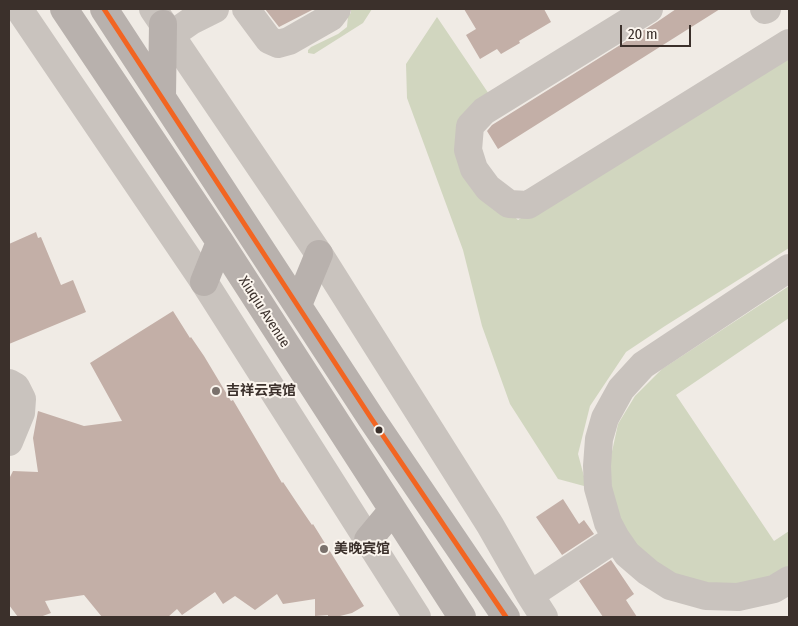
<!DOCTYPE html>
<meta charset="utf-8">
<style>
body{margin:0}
#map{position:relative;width:798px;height:626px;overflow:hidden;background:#f0ebe5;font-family:"Fira Sans Condensed",sans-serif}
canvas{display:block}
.frame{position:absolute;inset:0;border:10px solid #3b302b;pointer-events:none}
.scale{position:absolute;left:620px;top:25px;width:71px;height:22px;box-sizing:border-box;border:2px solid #3b302b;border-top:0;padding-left:6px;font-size:15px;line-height:18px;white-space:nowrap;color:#3b302b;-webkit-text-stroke:4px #fbf5ee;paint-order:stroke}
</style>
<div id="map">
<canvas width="798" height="626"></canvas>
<div class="frame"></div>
<div class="scale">20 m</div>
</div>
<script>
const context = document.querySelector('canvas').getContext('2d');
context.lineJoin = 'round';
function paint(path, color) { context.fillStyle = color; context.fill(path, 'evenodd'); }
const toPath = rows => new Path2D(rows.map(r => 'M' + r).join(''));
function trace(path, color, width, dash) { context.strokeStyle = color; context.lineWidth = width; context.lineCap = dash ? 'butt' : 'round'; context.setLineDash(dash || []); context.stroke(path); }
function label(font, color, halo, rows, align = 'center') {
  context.font = font + ' "Fira Sans Condensed","Noto Sans SC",sans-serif'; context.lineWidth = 4; context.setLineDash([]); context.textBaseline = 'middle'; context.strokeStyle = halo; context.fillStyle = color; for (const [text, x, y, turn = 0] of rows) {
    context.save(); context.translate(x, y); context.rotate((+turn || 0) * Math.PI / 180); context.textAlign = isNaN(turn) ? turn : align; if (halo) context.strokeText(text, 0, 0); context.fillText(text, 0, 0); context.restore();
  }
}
paint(toPath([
 [351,9,372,9,363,23,314,54,308,53,308,50,311,47,338,34,347,27,348,16,351,13],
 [437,17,493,100,467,121,506,208,518,220,789,52,789,248,665,326,626,352,590,406,578,454,585,480,584,486,558,479,510,404,482,326,463,250,407,98,406,64],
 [789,286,789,318,676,395,774,541,789,531,789,567,760,580,736,584,707,585,683,577,663,569,642,552,623,526,613,500,608,470,618,424,635,396,662,369]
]), '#d1d6bf');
paint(toPath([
 [265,9,314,9,279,27],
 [464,9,544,9,551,22,519,41,520,43,501,54,497,49,480,59,466,35,476,29],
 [676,9,720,9,498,149,487,131,492,125,657,22],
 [36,232,38,238,41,237,61,285,73,280,86,312,9,344,9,244],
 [173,311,190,338,191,337,204,356,231,401,233,400,282,483,283,482,297,503,312,525,313,524,364,606,352,613,336,617,328,617,328,615,315,616,315,599,283,604,277,594,255,610,235,596,223,604,215,592,182,615,177,609,168,617,102,617,84,595,45,601,51,613,40,617,18,617,9,605,9,479,13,471,38,472,33,438,38,411,84,426,122,421,90,363],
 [563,499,579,524,584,520,594,534,562,555,536,517],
 [611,560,634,594,626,600,637,617,603,617,579,581]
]), '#c3afa7');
trace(toPath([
 [19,9,204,282,417,617],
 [153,9,319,254,490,525,530,595,544,617],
 [246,9,269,40,278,44,289,41,331,17,337,9],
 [649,9,484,111,470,126,468,150,474,169,488,188,509,204,528,205,789,43],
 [764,9,765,10,767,9],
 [171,35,191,21,215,9],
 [789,268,643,365,621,389,605,418,599,439,597,466,598,488,608,523,616,538,627,554,648,572,670,586,706,596,738,597,774,589,789,580],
 [9,383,16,387,22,399,21,413,9,442],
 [530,595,616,538]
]), '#c9c3be', 28);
trace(toPath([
 [64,9,220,242,462,617],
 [104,9,371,418,506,617],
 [162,96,163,24],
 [204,282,220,242],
 [298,305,319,254],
 [368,540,392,511]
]), '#b8b1ad', 28);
trace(toPath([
 [104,9,371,418,506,617]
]), '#f26522', 5);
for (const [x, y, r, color] of [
 [216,391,5,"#7a716c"],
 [379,430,4.5,"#3b302b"],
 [324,549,5,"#7a716c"]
]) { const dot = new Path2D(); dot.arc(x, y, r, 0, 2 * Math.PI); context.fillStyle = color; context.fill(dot); trace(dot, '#fbf5ee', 2); }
label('14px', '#3b302b', '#fbf5ee', [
 ["Xiuqiu Avenue",264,312,57]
]);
label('bold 14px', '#3b302b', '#fbf5ee', [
 ["吉祥云宾馆",226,391],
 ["美晚宾馆",334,549]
], 'left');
</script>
